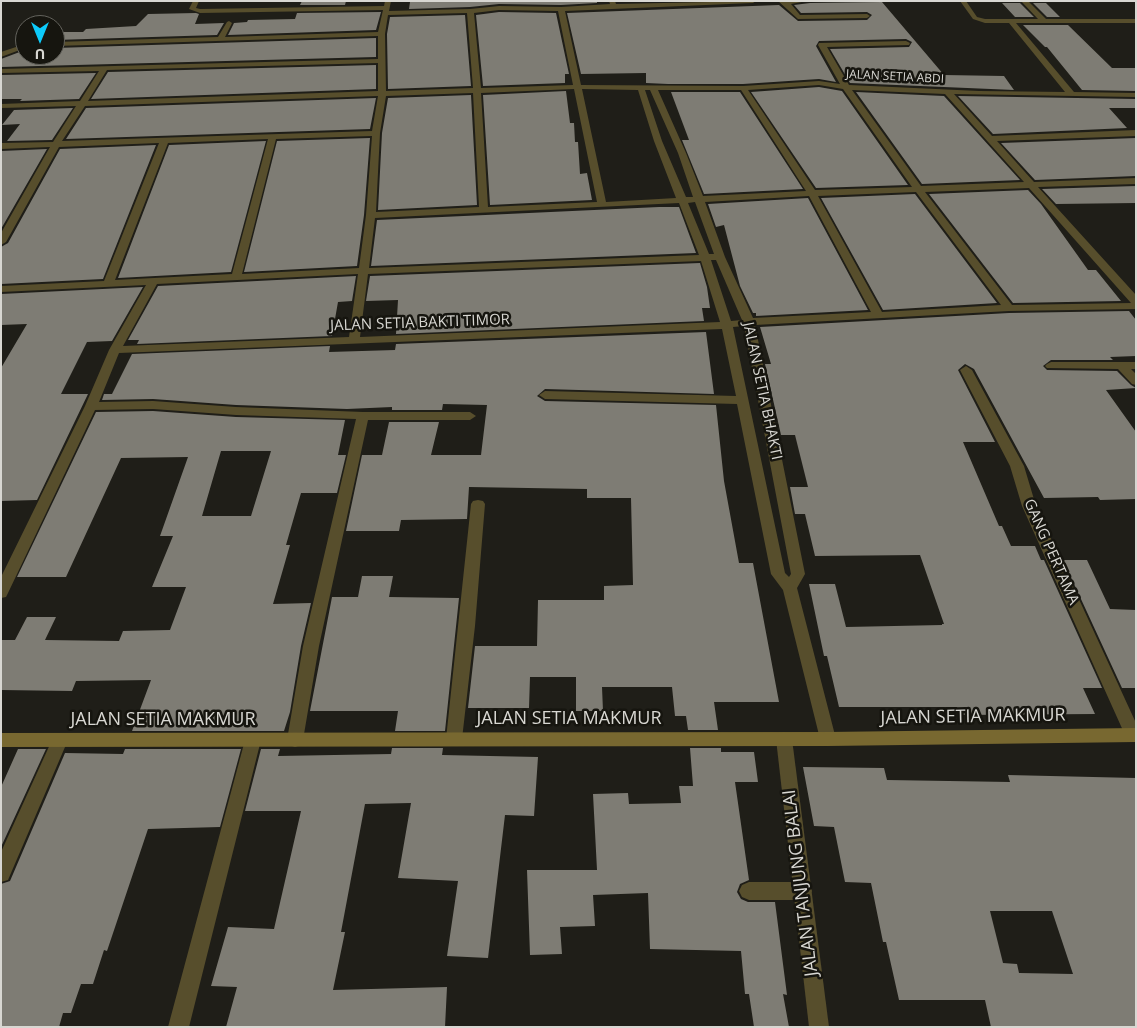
<!DOCTYPE html>
<style>
body{margin:0}
#map{position:relative;width:1137px;height:1028px;overflow:hidden;background:#1f1e18;font-family:"Open Sans",sans-serif}
canvas{display:block}
.frame{position:absolute;inset:0;border:2px solid #d8d7d2;pointer-events:none}
.north{position:absolute;left:15px;top:15px;width:50px;height:50px;box-sizing:border-box;background:#16150f;border:1px solid #64635d;border-radius:50%;rotate:180deg;font-size:14px;font-weight:700;line-height:20px;text-align:center;color:#d8d7d2}
.north::after{content:'';display:block;margin:auto;width:18px;height:22px;background:#0dcafa;clip-path:polygon(50% 0,100% 100%,50% 72%,0 100%)}
</style>
<div id="map">
<canvas width="1137" height="1028"></canvas>
<div class="frame"></div>
<div class="north">U</div>
</div>
<script>
const context = document.querySelector('canvas').getContext('2d');
context.lineJoin = 'round';
function paint(path, color) { context.fillStyle = color; context.fill(path, 'evenodd'); }
const toPath = rows => new Path2D(rows.map(r => 'M' + r).join(''));
function label(font, color, halo, rows, align = 'center') {
  context.font = font + ' "Open Sans",sans-serif'; context.lineWidth = 5; context.setLineDash([]); context.textBaseline = 'middle'; context.strokeStyle = halo; context.fillStyle = color; for (const [text, x, y, turn = 0] of rows) {
    context.save(); context.translate(x, y); context.rotate((+turn || 0) * Math.PI / 180); context.textAlign = isNaN(turn) ? turn : align; if (halo) context.strokeText(text, 0, 0); context.fillText(text, 0, 0); context.restore();
  }
}
paint(toPath([
 [302,1,346,1,345,5,300,5],
 [597,1,597,3,561,5,499,4,470,7,409,9,410,2],
 [882,2,944,75,1004,76,1014,90,850,83,830,49,909,47,912,42,906,39,819,41,816,46,836,82,819,79,743,84,668,84,646,83,646,73,581,74,567,13,779,5,798,21,867,20,872,15,867,12,801,13,794,5,810,3],
 [1002,3,1020,3,1034,17,1015,17],
 [1033,3,1046,3,1060,17,1047,17],
 [381,12,376,30,228,35,234,23,247,22,248,20,295,19,297,13],
 [499,12,556,13,569,74,565,74,565,83,483,86,476,15],
 [196,13,199,14,195,24,224,23,217,35,55,40,55,32,83,32,86,29,136,26,148,14],
 [465,15,471,86,388,89,387,34,390,17],
 [1023,25,1068,25,1112,68,1136,68,1136,91,1082,90,1047,47,1045,47],
 [376,38,376,57,1,67,1,59,25,50,25,55,55,55,55,48],
 [376,65,376,89,91,99,108,72],
 [96,73,79,99,20,101,22,99,1,99,1,75],
 [819,87,842,91,908,185,816,188,751,92],
 [566,91,570,123,574,123,575,142,578,142,580,174,587,173,592,200,490,205,483,95],
 [671,92,740,92,803,189,704,194,682,140,689,140],
 [856,92,944,96,1020,180,922,184],
 [471,95,477,205,378,210,382,133,388,98],
 [958,96,1136,99,1136,108,1109,108,1127,128,993,134],
 [376,98,370,129,66,139,86,108],
 [73,108,52,140,7,141,20,124,2,125,14,110],
 [370,138,364,215,357,266,244,272,277,141],
 [1136,138,1136,176,1035,180,1001,143],
 [266,141,231,272,118,278,169,145],
 [156,145,103,279,1,284,1,247,8,243,60,149],
 [47,149,1,229,1,151],
 [1136,186,1136,203,1056,204,1042,189],
 [1028,190,1041,204,1088,270,1096,270,1121,301,1013,303,929,194],
 [915,194,997,303,883,310,821,198],
 [808,198,868,310,756,316,756,313,753,313,740,286,724,225,716,227,708,204],
 [659,207,679,207,696,253,371,266,377,220],
 [700,263,707,287,710,308,702,308,704,321,396,334,398,300,366,301,370,276],
 [356,276,352,301,338,302,332,336,137,344,139,340,128,340,158,286],
 [143,287,112,341,87,342,61,394,88,394,37,500,1,501,1,368,27,324,1,325,1,294],
 [1129,311,1136,320,1136,356,1110,357,1113,360,1051,360,1043,366,1047,370,1117,371,1131,385,1136,388,1106,390,1136,432,1136,499,1100,500,1098,497,1044,498,974,369,965,364,958,370,995,442,963,442,999,526,1002,526,1011,546,1035,546,1041,560,1044,560,1102,688,1083,688,1095,714,960,715,957,707,839,707,827,656,824,656,809,584,835,584,846,627,942,625,942,624,944,624,920,555,815,556,805,514,795,514,790,487,808,487,795,435,781,435,765,364,771,364,760,327,1009,313],
 [706,332,714,394,545,389,537,396,545,401,716,405,724,481,739,563,753,563,779,702,714,702,718,730,688,730,686,716,675,716,672,687,602,687,603,711,576,711,576,677,530,677,529,708,468,708,475,646,537,646,538,600,604,600,604,586,633,585,631,498,587,498,587,489,469,487,467,519,401,520,399,531,346,531,362,455,382,455,389,422,439,422,431,455,481,455,487,405,443,404,442,410,392,410,392,407,347,409,236,405,153,399,102,400,104,394,112,394,132,354,330,346,329,352,395,350,396,344],
 [153,411,236,417,345,420,338,455,346,455,337,493,301,493,286,545,290,545,273,604,311,603,301,646,290,712,284,731,132,731,151,680,76,681,72,691,1,690,1,640,15,640,27,617,56,617,45,640,119,641,123,631,170,630,186,587,152,587,173,536,160,536,188,457,121,458,66,577,17,577,96,412],
 [221,451,271,451,251,516,202,516],
 [1063,560,1087,560,1110,609,1136,610,1136,688,1122,688],
 [362,576,393,576,389,597,459,598,445,731,395,731,398,711,310,711,332,597,358,597],
 [392,748,443,748,442,755,538,757,534,816,505,815,488,958,447,956,458,881,398,878,411,803,365,804,341,932,345,932,333,990,447,987,445,1027,226,1027,237,987,211,986,228,927,274,929,301,811,245,811,261,749,280,749,278,756,391,754],
 [690,748,721,748,721,752,754,752,758,782,735,782,749,880,740,884,737,892,741,899,748,902,775,902,787,995,783,994,789,1027,754,1027,749,994,745,994,741,951,650,949,648,893,593,895,595,926,560,927,562,954,530,955,527,870,597,870,593,794,628,793,629,804,681,803,679,786,693,786],
 [18,749,46,749,1,847,1,787],
 [125,749,241,749,220,827,148,829,107,951,104,950,93,984,81,984,71,1013,63,1013,59,1027,1,1027,1,884,10,881,65,753,123,754],
 [803,767,884,768,887,780,1010,782,1008,775,1136,778,1136,1027,991,1027,985,1000,899,1000,886,942,883,942,871,883,845,882,834,827,814,826],
 [990,911,1052,911,1073,974,1019,973,1017,964,1003,963]
]), '#7e7c74');
paint(toPath([
 [778,1,807,1,791,4,800,15,867,14,870,16,867,18,798,19,778,1],
 [749,882,802,882,809,885,812,891,809,897,802,900,749,900,742,897,739,891,742,885,749,882]
]), '#574e2c');
paint(toPath([
 [193,1,199,1,196,8,200,9,384,6,385,1,391,1,389,11,470,9,499,6,561,7,610,4,609,1,615,1,616,4,756,1,753,3,565,11,581,85,743,86,819,81,840,84,818,45,819,43,906,41,910,43,909,45,827,47,849,85,979,91,1065,92,1009,23,985,23,973,19,960,1,966,1,977,17,985,19,1038,19,1021,1,1028,1,1046,19,1136,19,1136,23,1016,23,1074,92,1136,93,1136,97,954,94,992,136,1136,130,1136,136,997,141,1034,182,1136,178,1136,184,1038,187,1136,295,1136,309,1009,311,755,325,805,574,797,588,836,739,834,744,828,746,822,744,820,739,783,590,771,574,737,404,545,399,539,395,545,391,736,396,722,329,119,353,99,402,153,401,236,407,363,412,470,412,476,416,470,420,368,420,319,646,303,740,301,745,295,747,289,745,287,740,303,646,356,419,236,415,153,409,95,410,8,593,6,597,1,598,1,577,85,406,109,350,146,285,1,292,1,286,104,281,159,143,59,147,6,242,1,245,1,233,50,147,1,149,1,143,53,142,76,106,1,108,1,104,80,101,99,71,1,73,1,69,378,59,378,36,55,46,55,42,218,37,227,22,229,21,232,23,225,37,378,32,383,10,200,13,189,9,193,1],
 [499,10,558,11,573,85,481,88,474,13,499,10],
 [467,13,473,88,386,91,385,34,388,15,467,13],
 [378,63,378,91,88,101,107,70,378,63],
 [819,85,843,89,912,187,815,190,748,90,819,85],
 [574,89,597,202,488,207,481,93,574,89],
 [582,89,638,90,654,141,676,198,606,202,582,89],
 [645,90,650,90,678,153,693,197,686,197,662,141,645,90],
 [658,90,741,90,806,191,703,196,686,153,658,90],
 [852,90,945,94,1024,182,921,186,852,90],
 [473,93,479,207,376,212,380,133,386,96,473,93],
 [378,96,372,131,62,141,85,106,378,96],
 [372,136,366,215,359,268,242,274,276,139,372,136],
 [268,139,232,274,115,280,168,143,268,139],
 [1029,188,1131,303,1012,305,925,192,1029,188],
 [916,192,1001,305,882,312,818,196,916,192],
 [809,196,871,312,753,318,725,257,705,202,809,196],
 [695,202,714,254,709,254,688,203,695,202],
 [679,203,699,255,369,268,375,218,679,203],
 [711,260,716,260,742,320,731,321,711,260],
 [701,261,720,322,360,337,368,274,701,261],
 [358,274,349,337,123,346,157,284,358,274],
 [744,326,791,574,789,577,785,573,733,327,744,326],
 [25,44,25,48,1,57,1,52,25,44],
 [1051,362,1136,362,1136,369,1131,369,1136,374,1136,385,1132,384,1118,369,1047,368,1045,366,1047,364,1051,362],
 [966,366,972,370,1024,466,1036,506,1136,723,1136,741,1127,740,1125,735,1022,506,1010,466,960,370,966,366],
 [478,500,483,501,485,504,475,626,462,739,460,744,454,746,448,744,446,739,471,504,473,501,478,500],
 [60,733,66,735,68,740,8,880,1,882,1,852,52,740,54,735,60,733],
 [253,733,259,735,261,740,189,1027,168,1027,245,740,247,735,253,733]
]), '#574e2c');
paint(toPath([
 [784,732,790,734,792,739,829,1027,809,1027,776,739,778,734,784,732]
]), '#574e2c');
paint(toPath([
 [1136,728,1136,742,828,746,1,747,1,733,828,732,1136,728]
]), '#786830');
label('12px', '#d8d7d2', '#16150f', [
 ["JALAN SETIA ABDI",895,77,3]
]);
label('15px', '#d8d7d2', '#16150f', [
 ["JALAN SETIA BAKTI TIMOR",420,323,-2],
 ["JALAN SETIA BHAKTI",762,391,78],
 ["GANG PERTAMA",1051,552,66]
]);
label('18px', '#d8d7d2', '#16150f', [
 ["JALAN SETIA MAKMUR",973,717,-1],
 ["JALAN SETIA MAKMUR",569,719],
 ["JALAN SETIA MAKMUR",163,720],
 ["JALAN TANJUNG BALAI",801,883,-97]
]);
</script>
